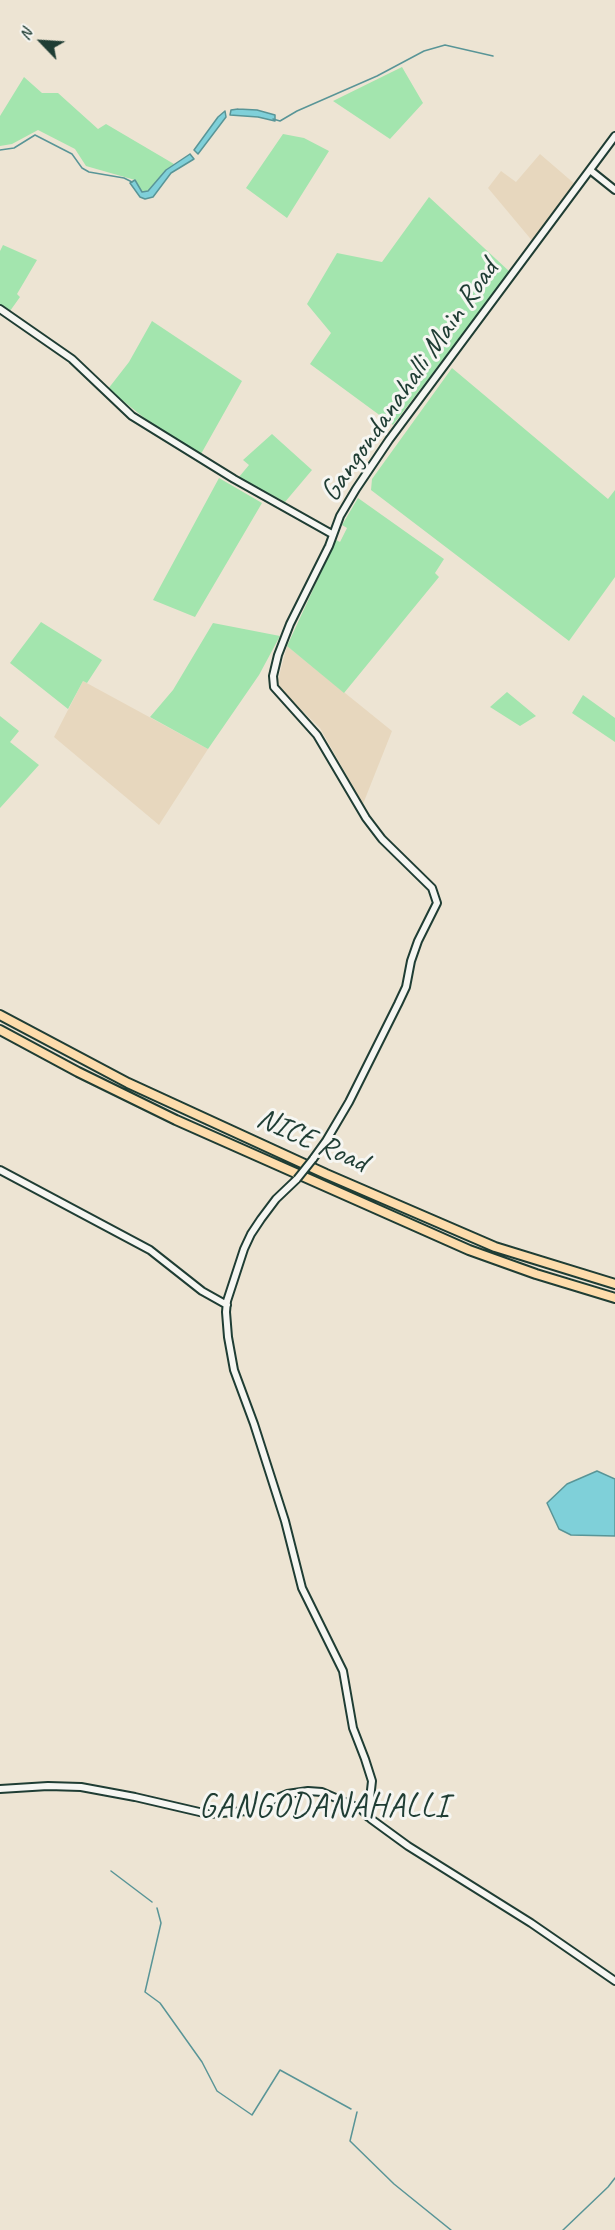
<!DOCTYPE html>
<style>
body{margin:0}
#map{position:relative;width:615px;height:2230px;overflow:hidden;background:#ede4d3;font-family:Caveat,sans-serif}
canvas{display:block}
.north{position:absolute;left:12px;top:12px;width:60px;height:60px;-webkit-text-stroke:4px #f6f6f2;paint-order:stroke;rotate:295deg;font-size:16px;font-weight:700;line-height:24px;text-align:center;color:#1f3d34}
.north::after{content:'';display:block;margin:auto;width:21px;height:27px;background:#1f3d34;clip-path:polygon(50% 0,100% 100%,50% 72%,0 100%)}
</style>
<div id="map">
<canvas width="615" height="2230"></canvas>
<div class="north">N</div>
</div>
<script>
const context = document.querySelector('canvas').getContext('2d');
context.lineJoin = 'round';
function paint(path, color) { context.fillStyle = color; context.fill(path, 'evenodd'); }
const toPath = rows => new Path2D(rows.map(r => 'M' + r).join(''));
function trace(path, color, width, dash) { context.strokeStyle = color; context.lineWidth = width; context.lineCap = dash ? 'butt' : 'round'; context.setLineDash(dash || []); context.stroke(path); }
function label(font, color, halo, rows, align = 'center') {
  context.font = font + ' Caveat,sans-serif'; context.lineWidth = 6; context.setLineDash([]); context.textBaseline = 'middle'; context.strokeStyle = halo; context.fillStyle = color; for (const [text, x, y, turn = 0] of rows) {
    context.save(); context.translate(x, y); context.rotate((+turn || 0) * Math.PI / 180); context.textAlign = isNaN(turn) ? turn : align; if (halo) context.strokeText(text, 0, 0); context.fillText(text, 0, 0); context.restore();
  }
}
paint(toPath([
 [540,154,576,185,534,243,488,188,501,171,516,182],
 [287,646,392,731,363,804,320,728,280,689,278,680],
 [83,681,208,749,159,825,54,737]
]), '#e7d7be');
paint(toPath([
 [402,67,423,103,390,139,333,101],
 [24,77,42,93,58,93,98,129,106,124,174,164,166,170,148,191,142,193,135,180,86,166,75,149,38,130,12,144,0,146,0,116],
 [283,134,304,138,329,151,287,218,246,188],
 [429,197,510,272,393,425,310,364,331,333,307,304,337,253,382,262],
 [3,245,37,260,17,294,20,297,10,311,0,305,0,251],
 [152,321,242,381,201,454,152,424,108,389,129,362],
 [452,368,608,499,615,490,615,577,569,641,371,490,372,479],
 [272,434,312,470,285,502,239,477,249,465,243,460],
 [219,478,262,503,195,617,153,600],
 [358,498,444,559,435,573,439,577,344,693,287,646,336,540,340,542,347,528,342,525],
 [41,622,102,660,87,683,83,681,68,709,10,663],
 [213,623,280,636,259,675,208,749,150,717,173,690],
 [507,692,536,716,520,726,490,707],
 [583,695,615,718,615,742,572,713],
 [0,716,19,731,10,742,39,765,0,808]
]), '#a3e5ae');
const water = toPath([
 [238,109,257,110,275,115,275,121,258,117,230,115,231,110,238,109],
 [225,111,226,117,198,154,194,150,218,117,225,111],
 [190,154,194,159,171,173,153,197,145,199,140,197,130,183,135,180,142,192,148,191,166,170,190,154],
 [597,1471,615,1479,615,1536,571,1535,559,1529,547,1503,567,1484,597,1471]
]);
paint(water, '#7fd0d9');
trace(water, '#599597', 1.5);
trace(toPath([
 [273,119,280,121,297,111,377,76,424,51,445,45,493,56],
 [0,150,14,148,35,135,72,154,82,168,89,172,124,178,132,182],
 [111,1871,152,1902],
 [157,1908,161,1923,145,1992,160,2003,202,2062,217,2091,252,2115,280,2070,351,2109],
 [357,2112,350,2141,394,2184,451,2230],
 [563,2230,608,2187,615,2178]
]), '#599597', 1.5);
const secondary = toPath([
 [590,170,615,190],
 [0,309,72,359,132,416,234,479,332,534],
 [313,1159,326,1141,349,1102,398,1004,406,987,411,961,418,941,437,903,432,888,382,839,366,818,317,735,274,687,273,676,278,655,290,624,329,546,340,516,356,489,389,440,615,136],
 [0,1170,150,1250,202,1291,227,1305],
 [297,1179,276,1199,261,1219,251,1234,244,1249,227,1301,226,1312,228,1337,234,1370,254,1424,285,1521,302,1588,343,1671,353,1728,365,1759,372,1781,368,1817],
 [0,1789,48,1786,81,1787,135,1797,208,1814,247,1811,287,1794,308,1791,322,1792,361,1809,371,1819,408,1846,531,1923,615,1981]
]);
const highway = toPath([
 [0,1015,128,1083,326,1174,495,1247,615,1284],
 [0,1030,78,1072,176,1120,469,1250,536,1274,615,1298]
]);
trace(secondary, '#1f3d34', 10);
trace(highway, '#1f3d34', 12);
trace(secondary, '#f6f6f2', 6);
trace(highway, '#fddcac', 8);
const secondaryBridge = toPath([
 [297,1179,313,1159]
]);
trace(secondaryBridge, '#1f3d34', 10, []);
trace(secondaryBridge, '#f6f6f2', 6);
label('30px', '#1f3d34', '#f6f6f2', [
 ["Gangondanahalli Main Road",410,381,-55],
 ["NICE Road",312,1141,24]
]);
context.letterSpacing = '1.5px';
label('33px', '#1f3d34', '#f6f6f2', [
 ["GANGODANAHALLI",324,1807]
]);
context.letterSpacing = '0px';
</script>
